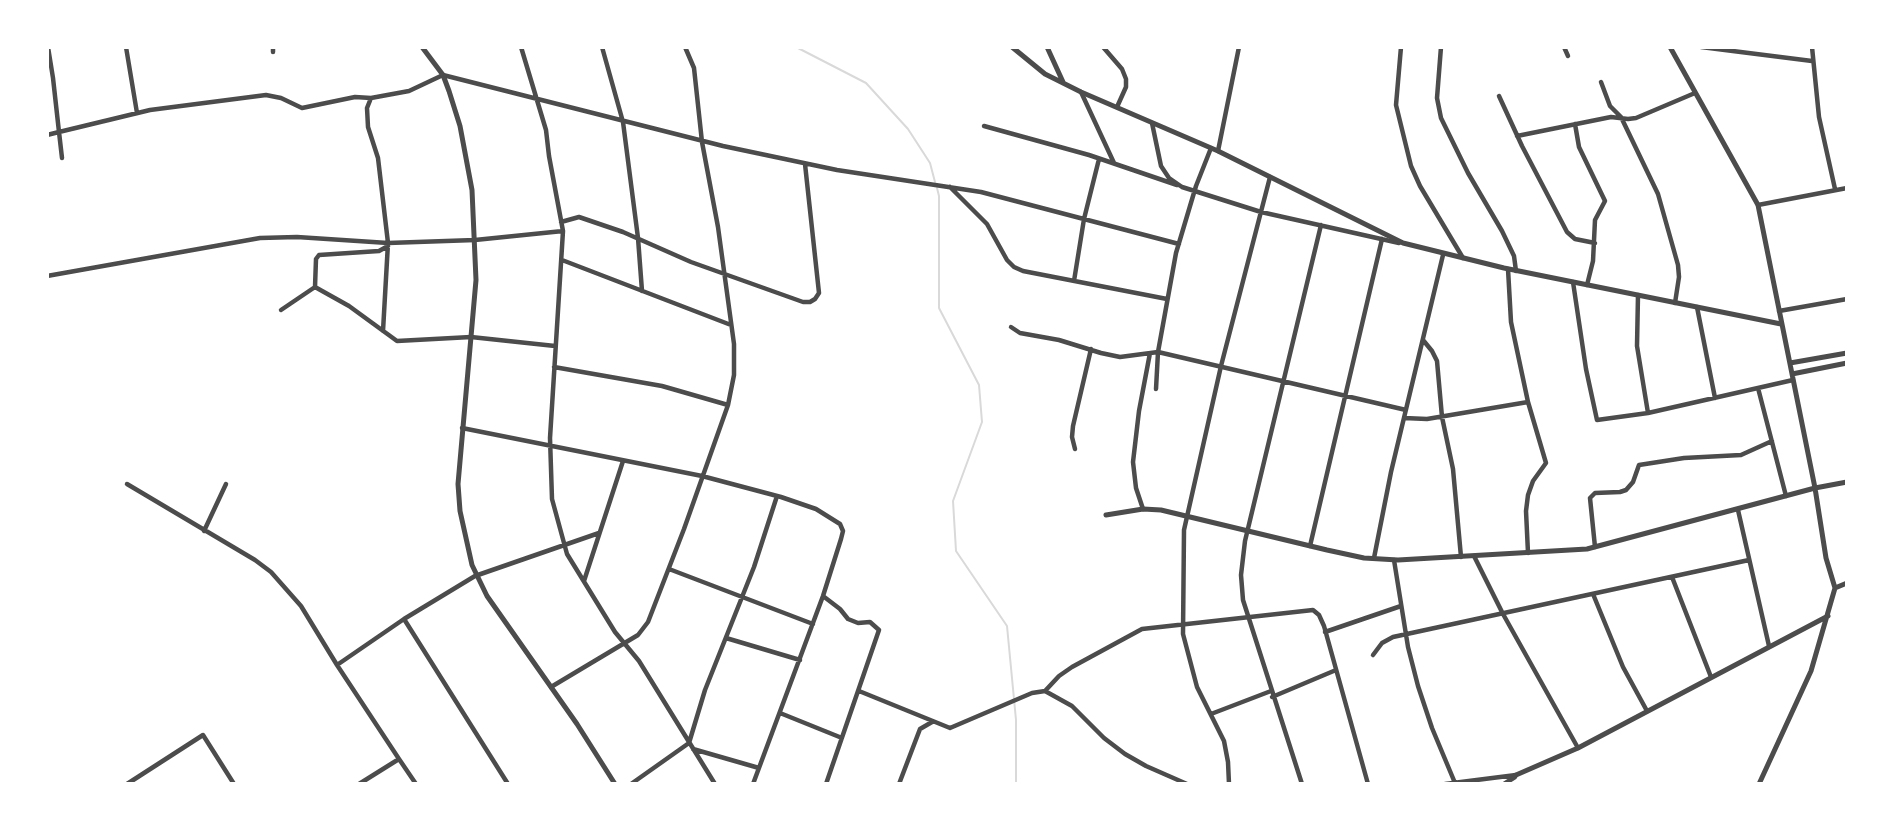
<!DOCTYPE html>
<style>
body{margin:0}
#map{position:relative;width:1894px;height:831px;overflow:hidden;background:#fff;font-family:"Fira Sans",sans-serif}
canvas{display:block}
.frame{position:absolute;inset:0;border:49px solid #fff;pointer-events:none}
</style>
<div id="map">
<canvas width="1894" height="831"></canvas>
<div class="frame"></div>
</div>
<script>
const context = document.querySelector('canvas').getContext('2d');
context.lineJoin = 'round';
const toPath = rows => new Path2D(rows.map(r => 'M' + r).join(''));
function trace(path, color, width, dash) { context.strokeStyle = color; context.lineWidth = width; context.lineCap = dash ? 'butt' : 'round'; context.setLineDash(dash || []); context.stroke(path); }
trace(toPath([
 [796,47,866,83,908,129,930,163,935,182],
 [937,188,939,196,939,308,979,385,982,422,953,501,956,551,1007,626,1016,720,1016,784]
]), '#d9d9d9', 2);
trace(toPath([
 [126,47,137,113],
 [273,47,273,52],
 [521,47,546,130,549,156,563,231,550,438,552,499,567,554,615,632,639,661,715,784],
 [602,47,623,122,638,238,642,291],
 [1103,47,1122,69,1126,79,1126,87,1117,107],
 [1401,47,1396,105,1411,166,1420,186,1463,258],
 [1441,47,1437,98,1441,118,1468,173,1502,231,1514,256,1516,271],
 [1564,47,1568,56],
 [1701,47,1812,61],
 [1812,47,1819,117,1835,189],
 [1601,82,1610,106,1621,117,1658,194,1678,265,1679,277,1675,303],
 [1081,92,1114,163],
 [1499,96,1522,146,1567,232,1575,239,1595,243],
 [1152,123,1161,166,1169,178,1182,187,1261,212,1399,243],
 [1575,124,1579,147,1605,201,1595,220,1593,261,1587,285],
 [984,126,1089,155,1177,185],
 [47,135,59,132,53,78,48,47],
 [1517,136,1611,117,1628,119,1636,118,1695,93],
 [1218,151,1239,47],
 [62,158,59,132,150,110,266,95,281,98,302,108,355,97,371,98],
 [950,187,987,224,1007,260,1014,267,1023,271,1167,299],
 [1758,205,1847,188],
 [561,222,579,217,623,232,691,262,803,302,810,302,815,299,819,293,805,164],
 [562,260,731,325],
 [47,276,260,238,297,237,388,243,475,240,563,231],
 [1074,281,1084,219,1099,159],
 [1573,282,1586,369,1597,420,1648,413,1793,380],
 [315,287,349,306,397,341,471,337,555,346],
 [315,287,316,259,319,255,379,251,388,246],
 [1638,295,1637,346,1648,413],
 [1697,307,1715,398],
 [281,310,315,287],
 [1779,311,1847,299],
 [1011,327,1020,333,1059,340,1101,353,1120,357,1158,352,1406,410],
 [383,331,388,243,378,158,368,127,367,108,371,98,409,91,443,75,723,146,837,170,981,192,1179,244],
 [1423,340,1432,351,1437,361,1442,417,1453,469,1461,557],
 [554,367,662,386,728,405],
 [1758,388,1786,496],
 [1156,389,1158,352,1176,253,1196,186,1211,148],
 [1528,402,1546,463,1533,481,1528,495,1526,511,1528,553],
 [1404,418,1427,419,1528,402,1511,322,1508,269],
 [462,428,702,476,781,497,816,509,840,524,843,531,841,539,823,596,753,784],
 [1075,449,1072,437,1073,426,1091,349],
 [127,484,255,560,271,572,301,606,337,665],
 [1143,509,1136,488,1133,462,1139,411,1150,353],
 [1738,510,1769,646],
 [204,531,226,484],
 [1310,546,1382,239],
 [1595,547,1590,498,1595,493,1620,492,1626,490,1633,482,1639,465,1684,458,1741,455,1772,441],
 [1474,556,1503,614,1578,748],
 [1374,558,1391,472,1443,255],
 [1394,560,1408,647,1418,686,1432,728,1455,783],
 [669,569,813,624],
 [1672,577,1711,677],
 [584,581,623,461],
 [1593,594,1623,667,1647,711],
 [823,596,840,609,848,619,858,623,870,622,879,630,826,784],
 [404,619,508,784],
 [1325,632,1401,606],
 [726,638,800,660],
 [1373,655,1382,643,1393,637,1749,560],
 [551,687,638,635,648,622,684,529,728,405,734,375,734,344,718,227,702,142,694,68,685,47],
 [859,691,950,728,1032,693,1045,691,1072,706,1104,738,1125,754,1146,766,1187,784],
 [1045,691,1059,676,1072,667,1142,629,1313,610,1319,615,1324,626,1368,784],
 [1272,697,1336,670],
 [780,713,842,738],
 [1211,714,1271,691],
 [693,749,759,768],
 [399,759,416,784],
 [127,784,203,735,234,784],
 [359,784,399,759,337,665,404,619,475,576,599,533],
 [631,784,689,743,705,690,754,567,777,496],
 [899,784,920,729,932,722],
 [1229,784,1228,762,1224,741,1197,687,1183,634,1184,530,1221,366,1270,177],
 [1302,784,1243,600,1241,575,1245,541,1321,225],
 [1445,784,1516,775],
 [1504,784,1515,777]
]), '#4c4c4c', 4.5);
trace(toPath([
 [422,47,443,75,449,91,460,126,472,190,476,280,458,484,460,511,472,565,487,596,577,724,615,784],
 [1012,47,1045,74,1081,92,1218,151,1403,243,1504,268,1781,324],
 [1047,47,1063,82],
 [1670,47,1758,205,1815,488,1826,558,1835,588],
 [1790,363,1847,353],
 [1792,374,1847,363],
 [1106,515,1143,509,1161,510,1327,550,1364,558,1398,560,1587,549,1815,488,1847,482],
 [1835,588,1847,583],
 [1516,775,1578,748,1828,616],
 [1759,784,1811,671,1835,588]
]), '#4c4c4c', 5);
</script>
